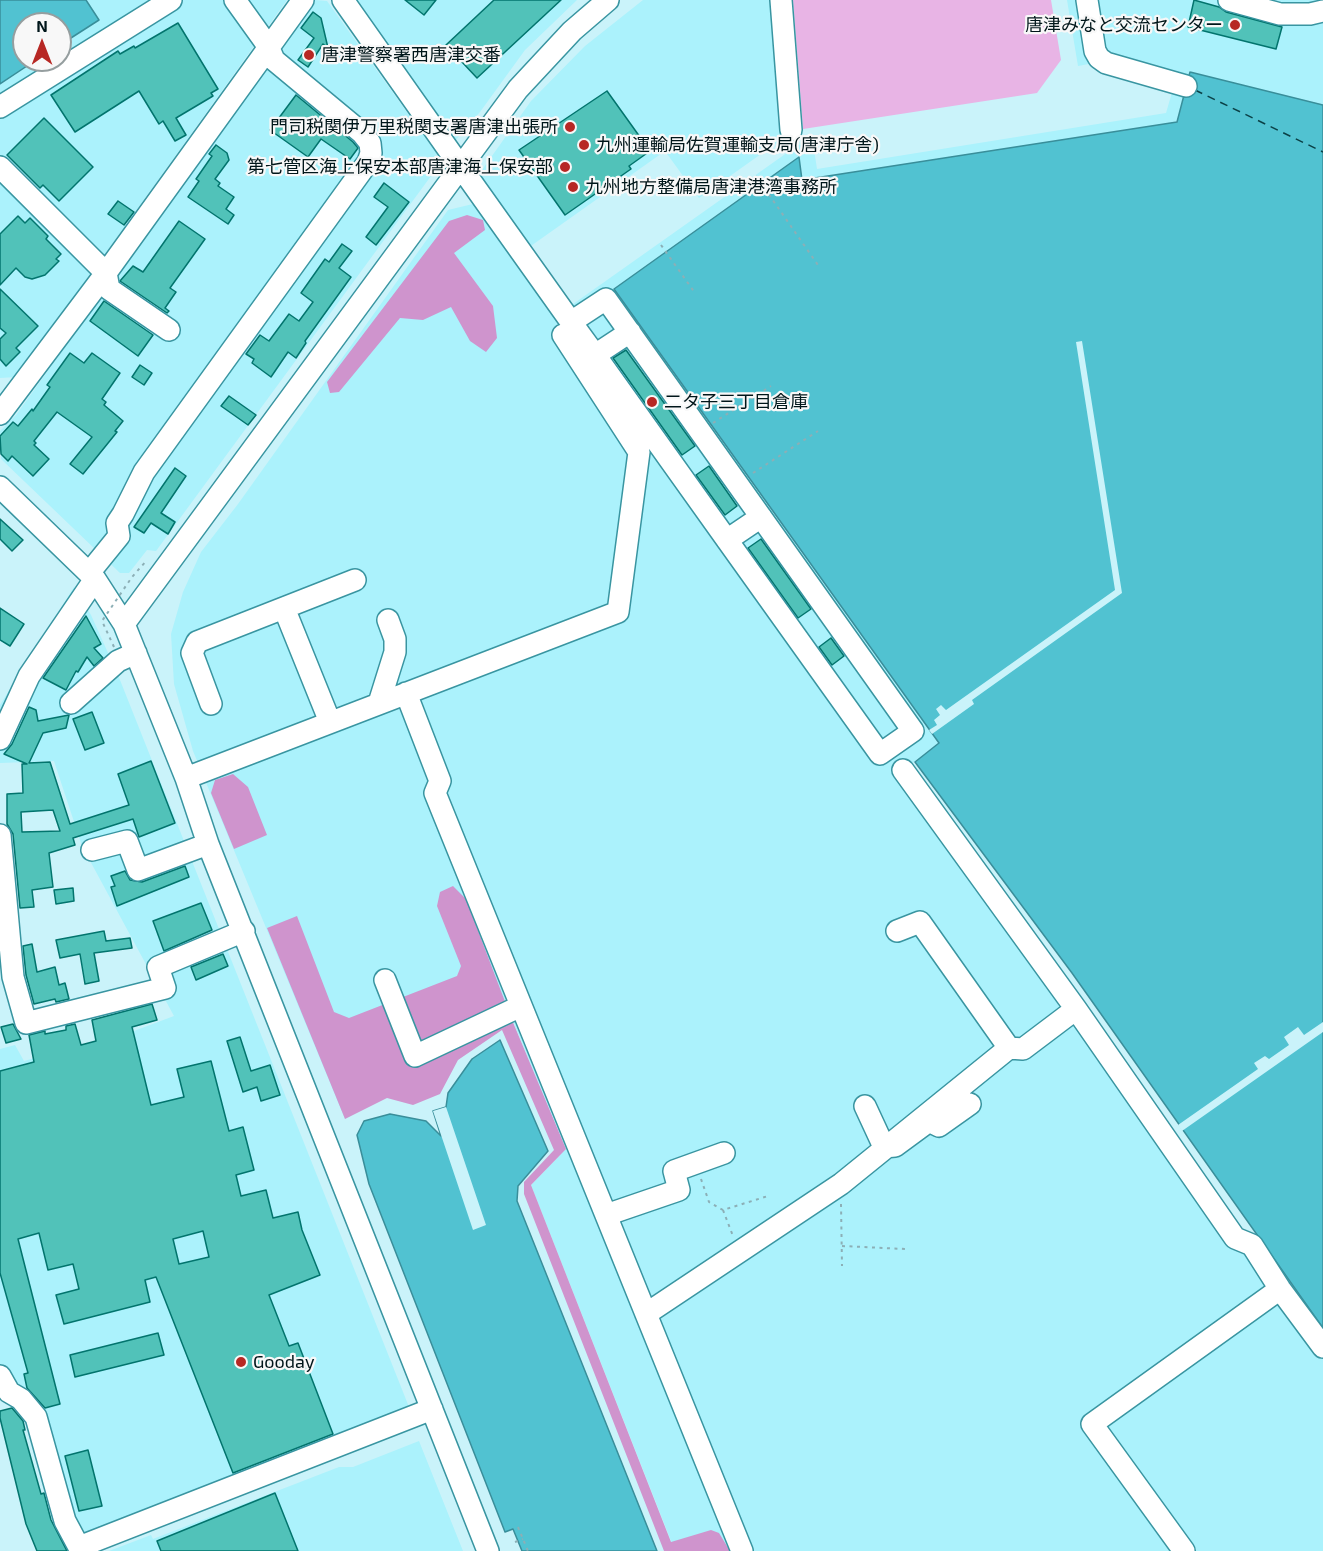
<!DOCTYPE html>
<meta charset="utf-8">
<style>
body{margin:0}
#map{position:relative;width:1323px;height:1551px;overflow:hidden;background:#caf3fa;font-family:"Exo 2",sans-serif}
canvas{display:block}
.north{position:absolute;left:12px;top:12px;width:60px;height:60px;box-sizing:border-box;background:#f8f8f8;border:2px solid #959e9f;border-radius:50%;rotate:0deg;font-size:16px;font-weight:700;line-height:24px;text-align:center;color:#00161a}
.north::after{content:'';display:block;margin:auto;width:21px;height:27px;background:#b72824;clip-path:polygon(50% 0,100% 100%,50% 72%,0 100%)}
</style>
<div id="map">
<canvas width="1323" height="1551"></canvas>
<div class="north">N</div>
</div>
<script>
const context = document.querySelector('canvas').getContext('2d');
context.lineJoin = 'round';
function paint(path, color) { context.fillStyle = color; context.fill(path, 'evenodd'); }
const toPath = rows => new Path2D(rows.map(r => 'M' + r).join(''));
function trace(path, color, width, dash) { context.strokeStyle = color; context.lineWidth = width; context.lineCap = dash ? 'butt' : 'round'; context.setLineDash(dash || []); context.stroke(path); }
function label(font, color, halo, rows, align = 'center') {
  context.font = font + ' "Exo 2","Noto Sans JP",sans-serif'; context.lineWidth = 4.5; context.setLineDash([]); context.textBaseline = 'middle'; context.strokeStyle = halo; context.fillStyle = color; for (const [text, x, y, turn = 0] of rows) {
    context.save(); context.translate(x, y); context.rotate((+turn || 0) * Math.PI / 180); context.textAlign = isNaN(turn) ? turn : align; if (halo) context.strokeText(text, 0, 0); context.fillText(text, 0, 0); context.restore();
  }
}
paint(toPath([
 [0,0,287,0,17,377,0,378],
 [24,24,60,24,60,60,24,60],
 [315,0,327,1,442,161,156,551,147,550,129,573,120,573,1,459,0,431,16,415],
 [356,0,577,0,525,50,480,112,454,142],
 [643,0,772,0,785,137,699,198,665,151,528,248,477,177,531,101,585,46],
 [1067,0,1323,0,1323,1328,1072,973,915,762,911,763,1323,1347,1323,1551,675,1551,531,1185,566,1149,513,1021,345,1119,193,751,174,684,171,634,183,592,201,552,238,504,448,210,477,203,559,314,798,145,813,143,817,169,1166,113,1173,89,1099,70,1089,64,1078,66],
 [74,587,91,615,118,675,409,1407,233,1479,79,1538,40,1414,0,1396,0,1049,15,1045,24,1061,134,1031,174,1016,82,846,54,761,0,763,0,705],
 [419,1441,463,1551,109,1551,151,1535,153,1539,339,1467,353,1467]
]), '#abf2fc');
paint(toPath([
 [793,0,1051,0,1061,60,1037,93,803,129]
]), '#e8b4e5');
paint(toPath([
 [467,215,483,220,485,230,454,253,493,306,497,338,486,352,470,341,451,307,423,320,400,318,339,392,330,393,327,382,449,221],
 [233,774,248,787,267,835,234,849,211,793,215,780],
 [453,886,466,899,512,1020,566,1149,531,1185,671,1542,711,1530,719,1533,730,1551,664,1551,524,1194,524,1182,554,1150,502,1030,458,1060,440,1094,413,1105,387,1098,345,1119,267,928,297,916,334,1012,349,1018,457,976,461,966,437,906,440,892]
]), '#cf94cd');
const water = toPath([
 [0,0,86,0,99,20,60,45,60,24,24,24,24,60,36,60,0,84,0,0],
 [1190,72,1323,105,1323,1328,1072,973,915,762,939,743,614,289,799,157,802,180,1177,122,1190,72],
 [500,1040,548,1151,518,1186,517,1201,657,1551,522,1551,513,1529,505,1532,369,1184,357,1135,364,1121,390,1114,426,1121,441,1136,433,1111,446,1107,448,1093,472,1059,500,1040]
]);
paint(water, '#51c2d1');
trace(water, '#398e9a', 1.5);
paint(toPath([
 [1082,341,1122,593,972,700,974,704,932,734,929,730,937,725,934,720,940,715,936,709,941,705,946,710,1115,590,1076,342],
 [1323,1022,1323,1032,1182,1131,1178,1125,1258,1069,1254,1063,1265,1056,1269,1059,1289,1045,1284,1037,1298,1027,1304,1035],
 [446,1107,486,1225,473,1230,433,1111]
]), '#caf3fa');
trace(toPath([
 [1195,90,1323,152]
]), '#0b4046', 1.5, [8, 6]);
const building = toPath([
 [405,0,436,0,424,15,405,0],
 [494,0,561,0,477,78,446,45,494,0],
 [1194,0,1219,7,1226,12,1282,27,1276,49,1188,27,1194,0],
 [313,12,321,18,328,48,323,44,308,67,298,60,314,38,301,28,313,12],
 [178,23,218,89,211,93,213,96,176,118,186,135,175,141,163,121,159,124,139,91,75,132,51,95,118,51,120,54,134,46,135,48,178,23],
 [607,91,650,151,629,166,631,169,565,215,519,150,607,91],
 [296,95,353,142,358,148,350,159,321,139,308,157,270,130,296,95],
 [44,118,93,167,59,201,43,185,40,188,7,155,44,118],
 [216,145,227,153,229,160,215,179,220,183,218,186,234,197,226,209,234,215,228,224,188,197,199,181,196,179,212,156,209,154,216,145],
 [384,183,409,202,376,245,366,237,388,207,374,197,384,183],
 [118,201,134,212,124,225,108,214,118,201],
 [18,216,25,223,30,218,48,236,46,239,61,254,56,259,59,261,45,275,32,279,25,277,16,268,0,285,0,234,18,216],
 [179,221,205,239,170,288,176,292,165,308,169,311,167,313,120,281,133,266,143,272,179,221],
 [342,244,352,251,339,268,351,277,305,341,306,343,296,358,288,352,271,377,252,363,254,359,246,354,260,335,269,341,289,314,299,321,313,302,301,293,325,259,329,262,342,244],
 [0,289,38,326,16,348,20,352,6,366,0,359,0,339,6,333,0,328,0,289],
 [104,301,153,335,138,356,90,321,104,301],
 [626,350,695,446,682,455,613,358,626,350],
 [70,353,84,363,92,353,120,373,102,399,106,402,104,405,123,421,115,431,117,432,83,474,70,464,92,437,57,412,34,441,36,443,34,445,49,459,33,476,12,456,8,461,1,454,0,436,13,422,18,426,32,409,33,411,50,387,47,385,70,353],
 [140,365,152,373,144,385,132,377,140,365],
 [229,396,256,415,248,425,221,406,229,396],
 [709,466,737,506,725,515,696,475,709,466],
 [175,468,186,476,161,513,175,522,168,534,151,523,144,533,134,527,175,468],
 [0,519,23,540,12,551,0,539,0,519],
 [761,539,811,609,798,618,748,548,761,539],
 [0,608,24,624,10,646,0,640,0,608],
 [86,616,101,644,94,648,103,658,94,666,87,657,78,672,76,671,66,690,43,678,86,616],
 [831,638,844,656,832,665,819,647,831,638],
 [29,707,36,710,38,721,69,715,66,728,43,733,29,763,50,762,70,824,129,805,118,774,151,761,175,823,139,837,133,819,73,838,75,845,49,853,53,887,32,890,34,907,20,908,13,834,7,824,7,794,23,793,22,764,27,764,4,754,12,744,29,707],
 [53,810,60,831,22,832,21,812,53,810],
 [92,712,104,743,85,750,73,719,92,712],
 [185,866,189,877,117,906,111,887,115,886,111,876,125,871,130,880,142,882,185,866],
 [73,888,74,901,56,904,54,890,73,888],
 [201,903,212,930,164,951,153,921,201,903],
 [104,931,106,941,130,938,132,948,94,953,99,981,85,984,80,954,60,958,56,940,104,931],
 [32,944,37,972,55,967,59,985,65,983,69,999,56,1002,55,999,34,1004,26,975,23,946,32,944],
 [223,954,228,966,196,980,191,967,223,954],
 [152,1004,157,1020,132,1027,151,1105,184,1097,177,1069,211,1061,229,1131,243,1127,254,1170,236,1175,241,1196,266,1190,273,1218,298,1212,302,1230,320,1275,269,1295,289,1346,298,1343,333,1434,233,1473,156,1277,145,1280,150,1302,64,1324,56,1295,79,1289,73,1264,48,1270,39,1233,18,1239,60,1404,45,1408,27,1388,24,1374,28,1373,0,1273,0,1071,34,1062,29,1035,45,1031,45,1034,66,1030,66,1026,75,1024,81,1045,96,1041,92,1020,152,1004],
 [203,1231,209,1257,179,1264,173,1239,203,1231],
 [13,1024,21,1039,6,1043,1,1027,13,1024],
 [240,1037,251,1071,270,1065,280,1095,261,1101,257,1087,243,1092,227,1041,240,1037],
 [158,1333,164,1355,75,1377,70,1355,158,1333],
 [12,1408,23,1421,25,1430,23,1430,41,1494,44,1493,51,1520,67,1551,37,1551,26,1524,0,1418,0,1411,12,1408],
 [88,1450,102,1506,79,1511,65,1456,88,1450],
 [275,1493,298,1551,161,1551,157,1541,275,1493]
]);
paint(building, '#51c2b9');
trace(building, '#02746d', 1.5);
const minor = toPath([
 [343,0,460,166,571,322,595,355,727,540,880,754,913,731,606,299,571,322],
 [781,0,791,130],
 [1087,0,1095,51,1099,58,1106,63,1186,86],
 [1229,0,1280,14,1310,14,1323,11],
 [0,107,171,0],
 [0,167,106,273,109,289,169,330],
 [595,355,630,332],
 [0,414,106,273,303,0],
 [0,487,95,579,124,624,186,778,208,844,488,1551],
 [727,540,761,517],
 [89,573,119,536,117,523,123,514,144,472,368,162,371,153,370,143,362,133,274,60,268,46,235,0],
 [284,608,330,722],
 [124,624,518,89,572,31,608,0],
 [406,693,440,781,435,793,742,1551],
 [71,703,118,661,136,653],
 [379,703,395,652,395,639,388,620],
 [211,704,192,653,197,642,355,580],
 [0,739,29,676,95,579],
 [903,770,1076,1009,1235,1238,1252,1245,1280,1289,1323,1347],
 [186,778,618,612,639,452,563,335],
 [0,835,13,977,26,1023,165,988,158,967,244,931],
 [92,850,127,841,138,870,208,844],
 [385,980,415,1056,521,1006],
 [1009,1048,1023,1049,1076,1009],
 [865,1106,884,1147,895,1146,929,1121,939,1126,970,1104],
 [606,1215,679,1190,674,1171,724,1153],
 [646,1314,841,1184,1009,1048,920,922,897,931],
 [0,1376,9,1392,21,1399,36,1417,65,1521,81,1551],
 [79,1547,432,1409],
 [1184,1551,1092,1424,1280,1289]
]);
trace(minor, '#3995a1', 24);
trace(toPath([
 [756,176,820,268],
 [661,245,695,293],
 [713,423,771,386],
 [753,473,818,431],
 [701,1179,709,1202,723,1210,768,1196],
 [841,1204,842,1266],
 [723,1210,733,1236],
 [842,1246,905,1249],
 [518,1527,528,1551],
 [515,1542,523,1539]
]), '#8cafb6', 2, [3, 4.5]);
trace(minor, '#fff', 21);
trace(toPath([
 [114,647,102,621,132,577,147,560]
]), '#8cafb6', 2, [3, 4.5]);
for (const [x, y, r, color] of [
 [1235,25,6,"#b72824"],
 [309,55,6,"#b72824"],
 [570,127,6,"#b72824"],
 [584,145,6,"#b72824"],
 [565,167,6,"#b72824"],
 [573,187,6,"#b72824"],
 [652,402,6,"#b72824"],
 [241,1362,6,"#b72824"]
]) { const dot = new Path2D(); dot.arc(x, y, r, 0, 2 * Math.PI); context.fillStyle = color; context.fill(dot); trace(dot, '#f8f8f8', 2); }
label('18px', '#00161a', '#f8f8f8', [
 ["唐津みなと交流センター",1223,25,"right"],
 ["唐津警察署西唐津交番",321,55],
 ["門司税関伊万里税関支署唐津出張所",558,127,"right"],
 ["九州運輸局佐賀運輸支局(唐津庁舎)",596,145],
 ["第七管区海上保安本部唐津海上保安部",553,167,"right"],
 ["九州地方整備局唐津港湾事務所",585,187],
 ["二タ子三丁目倉庫",664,402],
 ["Gooday",253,1362]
], 'left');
</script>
